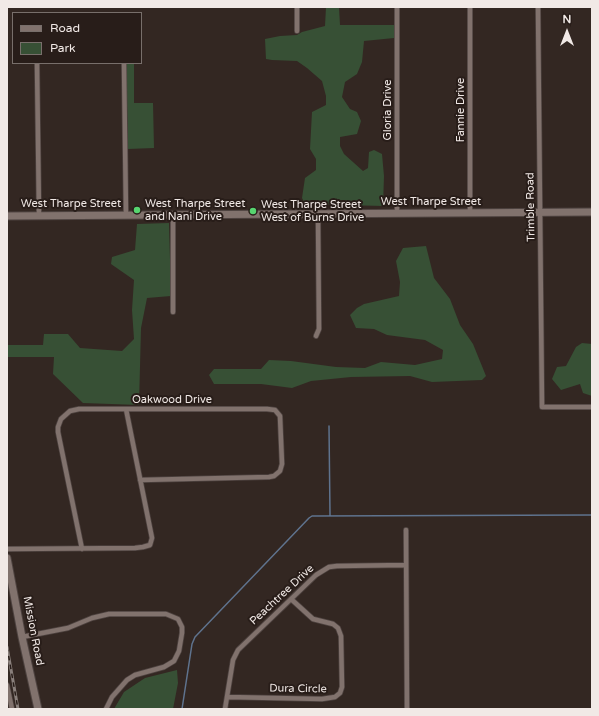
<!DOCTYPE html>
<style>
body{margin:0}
#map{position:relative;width:599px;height:716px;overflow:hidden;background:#332722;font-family:"Varela Round",sans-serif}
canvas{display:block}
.frame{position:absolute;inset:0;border:8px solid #f1e9e6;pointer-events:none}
.legend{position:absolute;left:12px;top:12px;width:130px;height:52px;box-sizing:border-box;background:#281d19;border:1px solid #786f6b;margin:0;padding:5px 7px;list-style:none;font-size:12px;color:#f1e9e6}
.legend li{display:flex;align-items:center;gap:8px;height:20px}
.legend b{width:20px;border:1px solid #786f6b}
.north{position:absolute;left:547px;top:12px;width:40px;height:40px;-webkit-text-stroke:3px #281d19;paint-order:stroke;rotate:0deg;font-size:11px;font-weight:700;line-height:16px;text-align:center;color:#f1e9e6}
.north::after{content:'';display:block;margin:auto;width:14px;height:18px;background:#f1e9e6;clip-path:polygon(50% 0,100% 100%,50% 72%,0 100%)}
</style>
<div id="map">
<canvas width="599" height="716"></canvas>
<div class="frame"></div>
<ul class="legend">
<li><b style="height:5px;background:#81726d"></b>Road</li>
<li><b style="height:11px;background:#375035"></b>Park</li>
</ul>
<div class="north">N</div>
</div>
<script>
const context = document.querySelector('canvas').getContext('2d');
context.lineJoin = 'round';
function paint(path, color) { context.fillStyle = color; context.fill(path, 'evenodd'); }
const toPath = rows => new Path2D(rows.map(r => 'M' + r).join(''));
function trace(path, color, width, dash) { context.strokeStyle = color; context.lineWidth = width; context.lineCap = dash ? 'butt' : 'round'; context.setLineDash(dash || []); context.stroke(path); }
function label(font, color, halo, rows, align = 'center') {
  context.font = font + ' "Varela Round",sans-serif'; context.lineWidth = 4; context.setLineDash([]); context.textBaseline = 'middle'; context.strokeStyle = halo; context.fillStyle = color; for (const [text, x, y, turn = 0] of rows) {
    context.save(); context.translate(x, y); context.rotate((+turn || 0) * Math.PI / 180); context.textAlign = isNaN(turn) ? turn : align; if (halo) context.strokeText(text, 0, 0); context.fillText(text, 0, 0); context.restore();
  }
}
paint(toPath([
 [326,7,339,7,340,25,394,25,394,38,364,41,362,62,357,74,345,82,342,97,350,109,357,112,361,121,357,134,340,137,340,146,344,154,363,171,368,168,369,152,374,150,382,154,384,176,383,206,305,204,302,198,305,178,316,170,316,159,310,149,312,112,326,105,326,96,322,81,307,68,297,61,272,60,266,59,265,39,280,36,297,35,302,32,325,26],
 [126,63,134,63,134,103,153,103,154,148,128,149],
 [169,223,171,296,147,298,141,328,139,405,83,403,53,374,54,357,7,357,7,345,43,345,44,334,68,334,80,348,122,351,134,339,132,310,134,280,111,264,112,257,135,250,137,224],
 [426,246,434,278,450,299,460,325,473,344,486,376,482,380,432,382,410,376,351,377,311,381,292,388,261,384,214,384,209,375,214,369,261,369,269,360,291,361,336,367,365,368,381,362,415,365,442,359,443,350,425,340,387,335,374,329,356,328,350,315,357,308,364,304,399,296,400,282,396,261,403,248],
 [582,343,592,344,592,396,583,393,580,384,561,390,552,379,557,367,566,366,576,347],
 [177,670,178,683,173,709,114,709,124,692,145,678]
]), '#375035');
trace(toPath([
 [329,426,330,515],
 [182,709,192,644,195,637,309,518,312,516,592,515]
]), '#5f738e', 1.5);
const minor = toPath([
 [297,7,297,31],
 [538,7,542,407,592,407],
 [37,63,39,215],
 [124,63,126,215],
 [397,213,397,7],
 [470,213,470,7],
 [173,214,173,312],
 [316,336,319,329,318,213],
 [406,530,407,709],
 [7,549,135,548,143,547,150,545,152,538,126,409],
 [82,549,58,432,58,427,61,419,70,411,79,409,267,409,275,410,280,416,282,464,280,471,274,476,269,477,140,480],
 [22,637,68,628,92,618,109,614,166,614,178,619,182,627,182,633,179,651,174,661,164,667,135,675,127,680,112,697,106,709],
 [7,685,12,709],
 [227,697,322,699,335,697,340,693,342,687,341,636,338,628,333,624,313,619,291,599],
 [225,709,233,660,238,650,316,575,329,567,337,566,406,565]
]);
const secondary = toPath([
 [7,216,592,212],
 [7,558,22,637,38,709]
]);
trace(minor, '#4e4340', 6);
trace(secondary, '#4e4340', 9);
trace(minor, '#81726d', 4.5);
trace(secondary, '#81726d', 7);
const rail = toPath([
 [7,647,18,709]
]);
trace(rail, '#8a807c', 3);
trace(rail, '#281d19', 1.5, [4.5]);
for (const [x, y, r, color] of [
 [137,210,4,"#57d570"],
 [253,211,4,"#57d570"]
]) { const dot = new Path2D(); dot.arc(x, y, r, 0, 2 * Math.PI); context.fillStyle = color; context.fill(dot); trace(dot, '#281d19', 1.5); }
label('11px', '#f1e9e6', '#281d19', [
 ["Gloria Drive",388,110,-90],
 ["Fannie Drive",461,110,-90],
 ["West Tharpe Street",431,202],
 ["West Tharpe Street",71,204],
 ["Trimble Road",531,207,-91],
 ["Oakwood Drive",172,400],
 ["Peachtree Drive",282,595,-43],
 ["Mission Road",33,631,79],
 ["Dura Circle",298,689,1]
]);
label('11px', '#f1e9e6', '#281d19', [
 ["West Tharpe Street",145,204],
 ["and Nani Drive",145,217],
 ["West Tharpe Street",261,205],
 ["West of Burns Drive",261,218]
], 'left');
</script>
